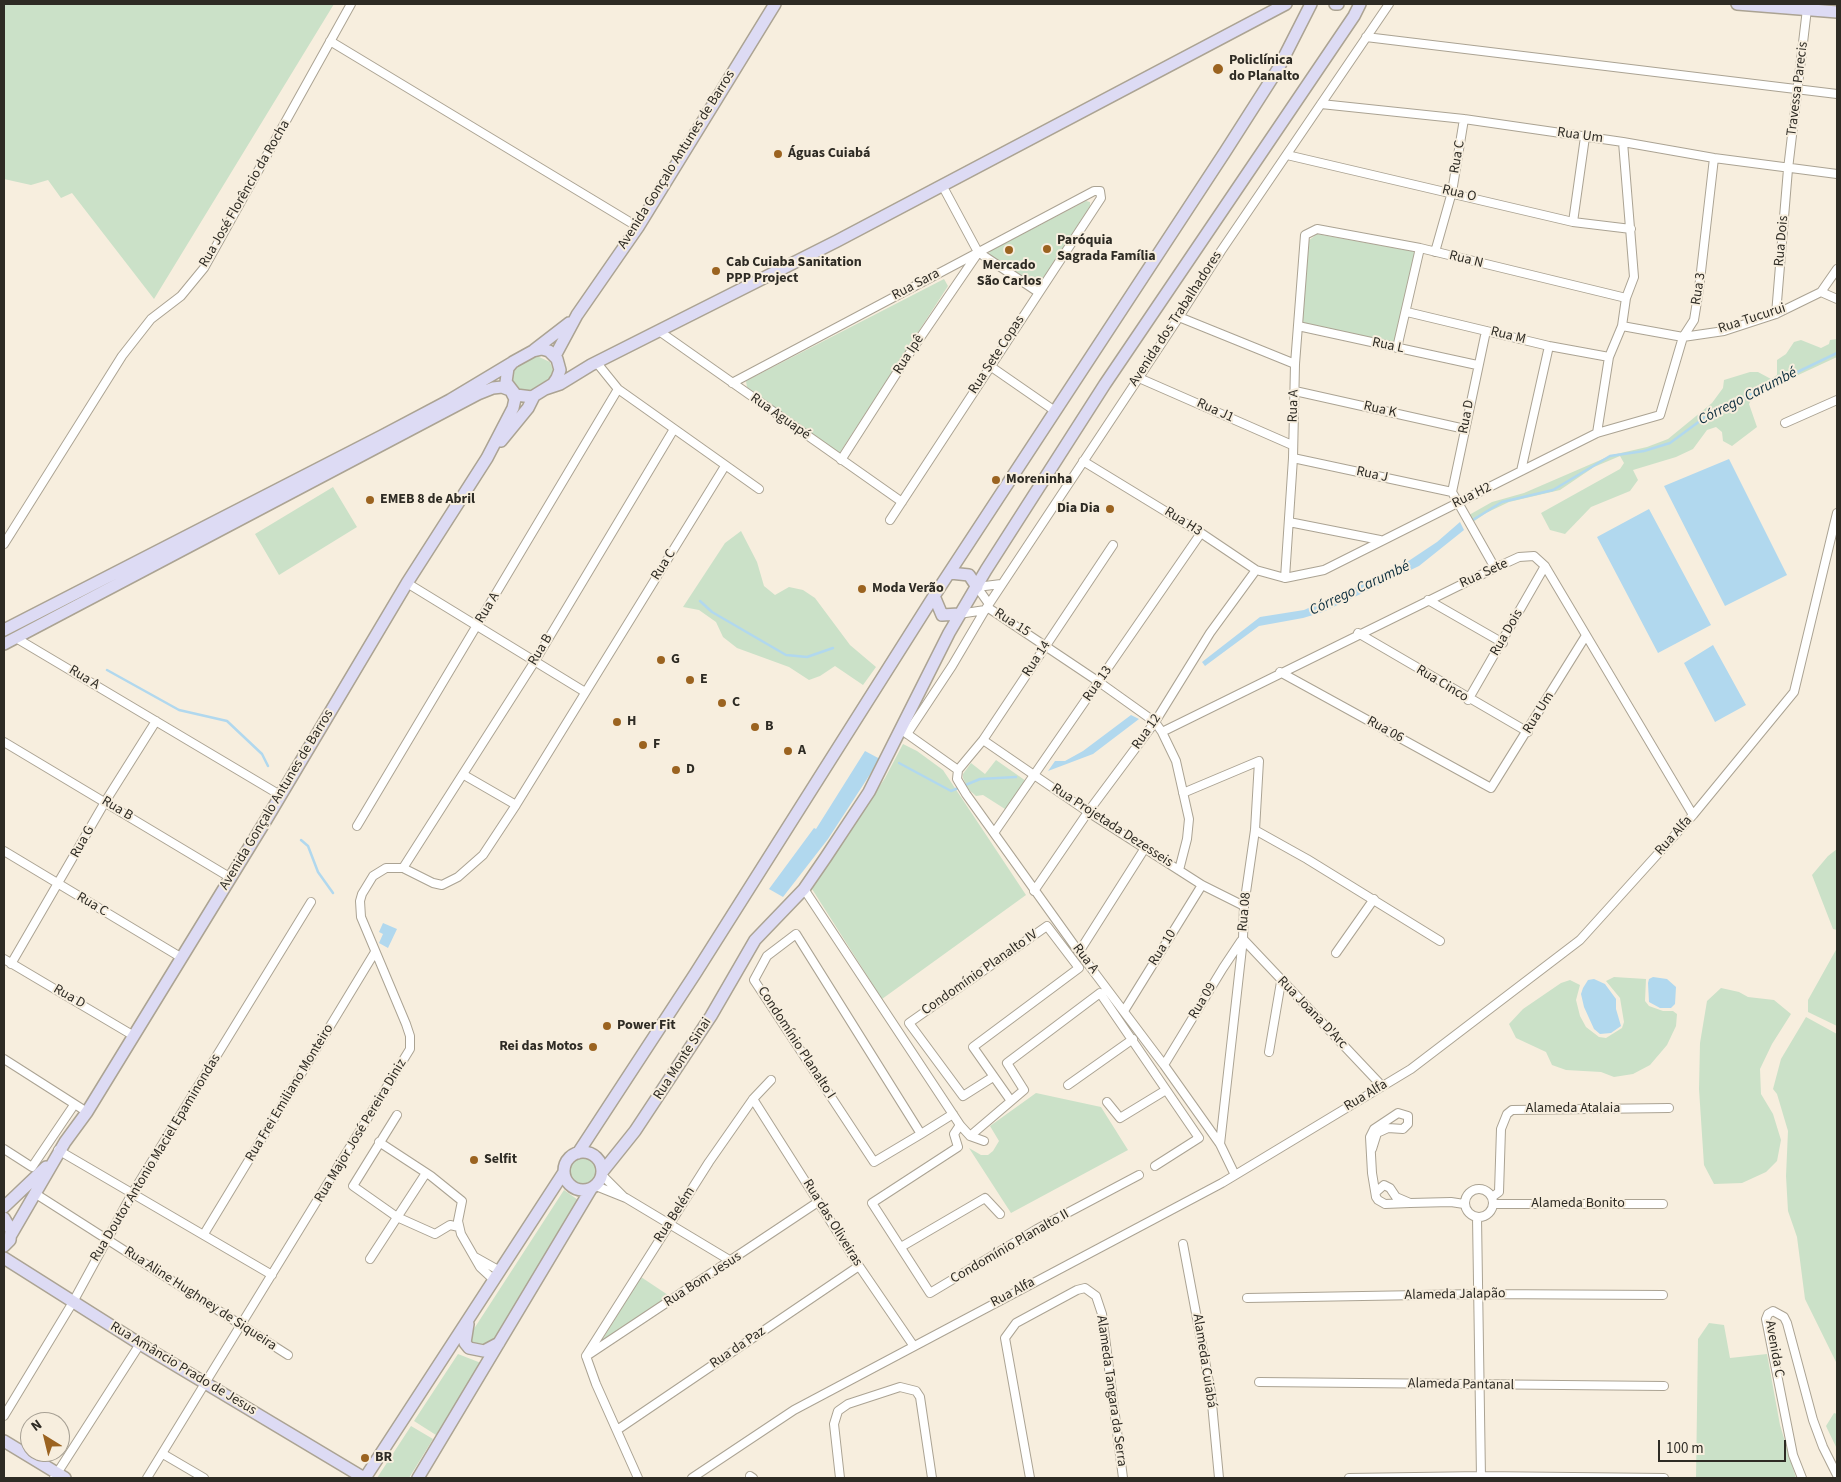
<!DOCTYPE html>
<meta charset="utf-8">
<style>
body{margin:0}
#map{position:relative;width:1841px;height:1482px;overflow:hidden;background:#f7eede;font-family:"Source Sans 3",sans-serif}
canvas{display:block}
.frame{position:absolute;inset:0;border:5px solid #2e2b24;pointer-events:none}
.north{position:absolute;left:20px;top:1412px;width:50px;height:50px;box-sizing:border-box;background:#f7eede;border:1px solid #a7a094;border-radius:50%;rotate:324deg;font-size:14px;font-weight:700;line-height:20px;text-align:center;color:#2e2b24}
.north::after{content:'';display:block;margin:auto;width:18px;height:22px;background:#9b6320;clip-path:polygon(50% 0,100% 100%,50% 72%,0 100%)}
.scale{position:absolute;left:1658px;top:1440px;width:128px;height:22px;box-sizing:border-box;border:2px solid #2e2b24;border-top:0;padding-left:6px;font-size:15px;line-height:18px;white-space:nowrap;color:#2e2b24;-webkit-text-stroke:4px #f7eede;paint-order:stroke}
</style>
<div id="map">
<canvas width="1841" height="1482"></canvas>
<div class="frame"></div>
<div class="north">N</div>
<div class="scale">100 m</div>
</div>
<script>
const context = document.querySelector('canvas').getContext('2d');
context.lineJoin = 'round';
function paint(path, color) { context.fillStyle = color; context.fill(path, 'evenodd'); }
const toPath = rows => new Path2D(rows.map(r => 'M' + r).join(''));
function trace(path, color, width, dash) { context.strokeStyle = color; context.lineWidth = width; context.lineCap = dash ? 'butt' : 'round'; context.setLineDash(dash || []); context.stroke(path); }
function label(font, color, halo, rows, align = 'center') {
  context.font = font + ' "Source Sans 3",sans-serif'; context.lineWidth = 4; context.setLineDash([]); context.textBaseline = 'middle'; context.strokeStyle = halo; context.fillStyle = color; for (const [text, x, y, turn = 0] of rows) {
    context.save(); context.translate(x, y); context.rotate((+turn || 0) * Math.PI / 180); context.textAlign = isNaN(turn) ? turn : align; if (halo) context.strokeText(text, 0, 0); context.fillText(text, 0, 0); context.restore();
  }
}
paint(toPath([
 [4,4,334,4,154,299,72,193,61,198,48,180,31,185,4,179],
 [1086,201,1090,202,1090,206,1038,287,995,260,989,254,990,251],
 [1317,234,1417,252,1395,345,1302,323,1308,241],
 [944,279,948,286,839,454,747,387,746,381],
 [1837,339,1837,357,1753,396,1749,404,1757,427,1732,446,1723,441,1722,432,1716,427,1707,430,1693,449,1676,457,1633,470,1638,480,1630,491,1591,507,1565,534,1550,530,1541,513,1620,469,1624,463,1620,456,1594,467,1560,490,1509,502,1486,513,1473,522,1469,515,1492,502,1524,493,1612,455,1647,447,1668,439,1712,403,1723,388,1724,380,1750,372,1758,372,1771,379,1777,375,1777,360,1786,354,1794,342,1801,340,1821,348,1829,344,1830,340],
 [537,356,550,362,553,370,550,378,528,392,517,391,510,377,514,368],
 [333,487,357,527,279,575,255,534],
 [741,531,757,562,764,586,775,595,789,587,803,590,815,598,850,645,876,667,863,685,835,666,820,676,809,680,789,667,737,648,723,637,716,622,699,610,683,607,725,543],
 [903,744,917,751,943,770,1026,895,882,999,812,889,885,778],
 [996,760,1026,781,1005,809,983,795,976,796,968,789,963,778,963,774,971,763,985,774],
 [1837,849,1837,930,1833,929,1812,875,1828,856],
 [1837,948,1837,1026,1808,1012,1808,1000],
 [1614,977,1646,979,1645,1001,1649,1006,1663,1011,1673,1011,1677,1014,1676,1026,1667,1045,1650,1065,1633,1074,1614,1077,1601,1072,1566,1070,1552,1065,1546,1052,1516,1038,1509,1024,1523,1009,1561,983,1570,980,1580,985,1576,1000,1580,1016,1586,1027,1599,1037,1606,1038,1622,1028,1624,1022,1620,998,1606,981],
 [1721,988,1739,992,1748,997,1774,1000,1791,1014,1772,1044,1760,1069,1761,1094,1773,1114,1781,1140,1777,1161,1766,1172,1742,1183,1714,1184,1704,1165,1699,1089,1700,1043,1707,1001],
 [1806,1017,1837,1034,1837,1364,1805,1299,1797,1237,1788,1211,1786,1176,1788,1131,1777,1094,1773,1089,1781,1059],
 [1036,1093,1101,1107,1128,1150,1011,1213,969,1148,981,1155,988,1155,993,1151,999,1141,990,1126],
 '570 1171a13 13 0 1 1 26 0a13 13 0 1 1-26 0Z',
 [564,1190,581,1202,493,1344,484,1347,471,1344,468,1338],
 [641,1277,671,1297,599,1345],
 [1709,1323,1724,1325,1730,1358,1767,1354,1780,1425,1796,1478,1696,1478,1698,1339],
 [458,1354,481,1363,436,1435,414,1421],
 [1834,1413,1837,1414,1837,1449,1826,1426],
 [411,1426,433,1439,409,1478,377,1478]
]), '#cbe1c8');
paint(toPath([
 [1729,459,1787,575,1725,606,1664,486],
 [1649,509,1711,625,1658,653,1597,537],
 [1460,522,1464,530,1419,566,1323,612,1303,618,1259,626,1205,666,1202,662,1260,617,1304,610,1384,575,1398,568,1437,542],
 [1713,645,1746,705,1715,722,1684,663],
 [1131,715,1139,719,1093,754,1048,771,1055,761,1065,761,1083,751],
 [865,751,880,759,828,839,783,897,769,889,814,828,816,829],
 [383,923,397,929,388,948,379,943,383,934,379,932],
 [1653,977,1667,979,1676,987,1675,1004,1671,1008,1660,1008,1649,1002,1648,983,1649,979],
 [1594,979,1605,984,1616,999,1616,1009,1621,1026,1611,1033,1600,1034,1594,1029,1584,1007,1581,994,1583,988,1588,980]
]), '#b1d8ee');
trace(toPath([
 [1471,521,1502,502,1553,490,1610,456,1644,451,1670,443,1708,415,1837,353],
 [700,601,712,612,786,655,807,657,833,648],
 [107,670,179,710,227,721,262,754,268,766],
 [899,763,951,791,980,779,1016,777],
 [301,840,308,846,318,872,333,893],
 [1837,1441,1837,1440]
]), '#b1d8ee', 2.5);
const street = toPath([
 [1366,37,1837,94],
 [330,41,638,227],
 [1321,104,1464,119,1623,142,1714,158,1837,174],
 [1287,155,1573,222,1631,229],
 [942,185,978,252,1038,292],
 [1573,222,1585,137],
 [1435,252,1452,192,1464,119],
 [1821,292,1837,299],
 [1407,312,1549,346,1609,357],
 [1776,314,1788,169,1807,9],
 [1179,317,1295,364],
 [1298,326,1477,365],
 [1622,326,1683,337,1724,331,1776,314,1821,292,1837,269],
 [659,331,902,502],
 [1486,331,1452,492,1495,568],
 [1397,348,1420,248],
 [597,363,618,389,759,489],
 [990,366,1055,411],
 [1139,378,1292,445],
 [732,383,1094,191,1100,191,1101,198,890,520],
 [1295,391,1465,429],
 [1785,423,1837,400],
 [1597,433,1609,357,1622,326,1626,298,1634,277,1623,142],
 [1293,458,1452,492],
 [841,460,907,357,978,253],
 [1083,461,1201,533,1256,570,1285,578,1324,570,1597,433,1660,415,1683,337,1694,320,1699,289,1714,158],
 [1521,471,1549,346],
 [1289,522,1380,540],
 [4,544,122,356,151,319,181,296,204,268,351,4],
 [1285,578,1293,458,1295,364,1305,235,1317,229,1420,248,1626,298],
 [407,583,585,692],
 [1428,600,1503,643],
 [989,604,977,587,1001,584],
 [987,607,1099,682,1155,722,1162,732,1176,761,1189,819,1187,839,1179,870],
 [959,614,985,610],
 [1358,633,1528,732],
 [16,638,280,795],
 [1280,672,1491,788,1585,637],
 [1468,700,1545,566],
 [903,731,958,770],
 [1162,732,1495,568,1519,557,1534,556,1545,566,1693,815],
 [907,734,952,666,985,610,1179,317,1221,251,1389,4],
 [983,740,1088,812,1202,885,1244,906],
 [4,742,231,878],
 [958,770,957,779,966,794,1079,952,1164,1065,1220,1144,1235,1175],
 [958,770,983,740,1113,545],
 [464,775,516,805],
 [1183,793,1259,761,1255,830,1244,906,1243,939,1220,1144],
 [357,826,618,389],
 [1255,830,1307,859,1440,941],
 [994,833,1201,533],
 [4,851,182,958],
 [403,868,535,661,674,429],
 [804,889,960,1125,970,1136,984,1141],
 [1034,891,1088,812,1155,722,1210,633,1256,570],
 [1243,939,1382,1086],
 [1079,952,1145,848],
 [1336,953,1374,899],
 [4,959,134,1036],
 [11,964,105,802,156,721],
 [1124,1011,1202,885],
 [1269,1052,1281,982],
 [4,1059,87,1112],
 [1164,1065,1223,968,1241,941],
 [993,1077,963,1096,909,1023,1047,926,1079,968,973,1047,1011,1101],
 [1068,1085,1133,1039],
 [753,1099,859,1266,913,1345],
 [1107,1102,1120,1118,1166,1090],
 [397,1115,353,1186,397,1217,435,1234,450,1225,459,1227],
 [960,1125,954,1134,958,1147,872,1203,930,1293,1037,1229,1139,1175],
 [921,1134,796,934,767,956,754,980,874,1162,921,1134,953,1114],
 [970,1136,1024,1090,1007,1063,1100,993,1199,1138,1155,1166],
 [379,1142,431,1176,462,1201,458,1221,461,1234,480,1267,494,1280],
 [4,1149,32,1167,74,1105],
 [1372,1149,1377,1133,1388,1128,1403,1129,1408,1124,1408,1116,1398,1113,1374,1129,1370,1137,1372,1173,1376,1197,1378,1200,1385,1204,1410,1203,1396,1197,1390,1188,1384,1185,1376,1192],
 [58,1150,272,1275],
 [602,1175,624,1197],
 [596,1186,626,1198,731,1261],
 '1465 1203a14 14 0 1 1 28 0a14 14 0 1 1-28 0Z',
 [36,1194,288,1355],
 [1492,1197,1499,1192,1501,1129,1507,1114,1512,1110,1669,1108],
 [1410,1203,1451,1202,1464,1204],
 [1493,1204,1663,1204],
 [1477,1217,1481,1478],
 [204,1234,375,952],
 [1183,1244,1211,1393,1219,1478],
 [901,1247,985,1198,1000,1214],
 [475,1257,500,1271],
 [370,1259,426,1173],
 [1247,1298,1479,1294,1663,1295],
 [588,1355,818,1202],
 [586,1356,709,1162,753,1099,771,1080],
 [586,1356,596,1384,638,1478],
 [1259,1382,1664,1386],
 [4,1416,73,1302,133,1192,311,902],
 [617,1430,859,1266],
 [163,1454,204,1478],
 [750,1476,753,1478],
 [54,1478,140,1344],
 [147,1478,410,1049,410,1036,406,1024,361,917,360,901,362,894,373,876,386,868,403,868,433,883,442,885,458,877,483,855,516,805,725,466],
 [692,1478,794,1410,1222,1183,1411,1069,1580,940,1693,815,1794,692,1837,513],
 [840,1478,834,1424,838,1411,848,1404,900,1387,916,1391,920,1397,932,1478],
 [1030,1478,1005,1338,1016,1323,1077,1290,1085,1288,1096,1296,1102,1314,1123,1478],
 [1349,1478,1481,1476,1664,1478],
 [1802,1478,1793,1455,1766,1319,1768,1314,1773,1311,1784,1317,1787,1323,1813,1420,1823,1447,1837,1475]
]);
const secondary = toPath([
 [1335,4,1338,4],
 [1737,4,1837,12],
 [542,349,549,351,557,359,560,370,557,378,553,384,532,397,516,395,506,382,508,368,513,362,533,351,542,349],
 [534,350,569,323],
 [555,356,577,315,638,227,775,4],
 [545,389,560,384,591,365,837,241,1286,4],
 [501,441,528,408,534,396],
 [950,573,969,575,977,587],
 [934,596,942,615,959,614],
 [4,630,382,436,450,400,515,361],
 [4,644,478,394,493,388,502,387,510,390],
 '564 1171a19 19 0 1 1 38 0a19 19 0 1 1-38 0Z',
 [578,1153,695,974,934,596,1225,152,1278,69,1311,4],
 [603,1171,635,1131,711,1016,755,940,804,889,826,857,869,792,949,633,986,570,1105,384,1354,16,1360,4],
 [4,1207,46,1167],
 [4,1218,11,1230,10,1240,4,1246],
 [11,1235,65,1142,87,1112,266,820,407,583,487,458,513,408,515,399,511,391],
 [4,1258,140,1344,364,1478],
 [468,1324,465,1343,469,1348,484,1351,499,1343],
 [4,1441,65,1478],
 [365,1478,564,1172],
 [418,1478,591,1189]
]);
trace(street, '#aba393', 10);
trace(secondary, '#aba393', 14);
trace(street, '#fff', 8);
trace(secondary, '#dddbf4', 11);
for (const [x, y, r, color] of [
 [1218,69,6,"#9b6320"],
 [778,154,5,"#9b6320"],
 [1047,249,5,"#9b6320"],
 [1009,250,5,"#9b6320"],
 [716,271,5,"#9b6320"],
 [996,480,5,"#9b6320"],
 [370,500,5,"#9b6320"],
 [1110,509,5,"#9b6320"],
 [862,589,5,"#9b6320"],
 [661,660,5,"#9b6320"],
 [690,680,5,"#9b6320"],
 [722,703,5,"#9b6320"],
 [617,722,5,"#9b6320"],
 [755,727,5,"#9b6320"],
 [643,745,5,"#9b6320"],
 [788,751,5,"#9b6320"],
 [676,770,5,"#9b6320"],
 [607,1026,5,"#9b6320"],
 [593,1047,5,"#9b6320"],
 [474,1160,5,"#9b6320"],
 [365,1458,5,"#9b6320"]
]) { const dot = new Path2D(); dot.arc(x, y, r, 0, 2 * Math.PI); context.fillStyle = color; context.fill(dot); trace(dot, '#f7eede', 2); }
label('bold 14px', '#2e2b24', '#f7eede', [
 ["Policlínica",1229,61],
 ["do Planalto",1229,77],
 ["Águas Cuiabá",788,154],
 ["Paróquia",1057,241],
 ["Sagrada Família",1057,257],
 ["Cab Cuiaba Sanitation",726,263],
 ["PPP Project",726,279],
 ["Mercado",1009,266,"center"],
 ["São Carlos",1009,282,"center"],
 ["Moreninha",1006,480],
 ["EMEB 8 de Abril",380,500],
 ["Dia Dia",1100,509,"right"],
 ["Moda Verão",872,589],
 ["G",671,660],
 ["E",700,680],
 ["C",732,703],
 ["H",627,722],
 ["B",765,727],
 ["F",653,745],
 ["A",798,751],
 ["D",686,770],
 ["Power Fit",617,1026],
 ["Rei das Motos",583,1047,"right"],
 ["Selfit",484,1160],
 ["BR",375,1458]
], 'left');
label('14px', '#2e2b24', '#f7eede', [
 ["Travessa Parecis",1798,89,-83],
 ["Rua Um",1580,136,8],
 ["Rua C",1458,157,-80],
 ["Avenida Gonçalo Antunes de Barros",677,160,-58],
 ["Rua José Florêncio da Rocha",245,194,-60],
 ["Rua O",1459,194,13],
 ["Rua Dois",1782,241,-85],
 ["Rua N",1466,260,14],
 ["Rua Sara",916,285,-28],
 ["Rua 3",1699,289,-81],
 ["Avenida dos Trabalhadores",1176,319,-57],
 ["Rua Tucurui",1752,319,-18],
 ["Rua M",1508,336,14],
 ["Rua L",1388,346,12],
 ["Rua Ipê",909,355,-57],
 ["Rua Sete Copas",997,355,-57],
 ["Rua A",1294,406,-88],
 ["Rua K",1380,410,13],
 ["Rua J1",1215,411,24],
 ["Rua Aguapé",780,417,35],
 ["Rua D",1467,417,-79],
 ["Rua J",1372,475,12],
 ["Rua H2",1472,496,-26],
 ["Rua H3",1183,522,32],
 ["Rua C",664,565,-58],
 ["Rua Sete",1484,574,-25],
 ["Rua A",488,608,-59],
 ["Rua 15",1012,623,33],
 ["Rua Dois",1507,633,-60],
 ["Rua B",541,650,-59],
 ["Rua 14",1037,659,-57],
 ["Rua A",84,678,31],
 ["Rua 13",1098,684,-55],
 ["Rua Cinco",1442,684,31],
 ["Rua Um",1539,713,-58],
 ["Rua 06",1385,730,29],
 ["Rua 12",1147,732,-55],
 ["Avenida Gonçalo Antunes de Barros",277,800,-59],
 ["Rua B",117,809,31],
 ["Rua Projetada Dezesseis",1112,826,33],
 ["Rua Alfa",1674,836,-48],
 ["Rua G",83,842,-61],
 ["Rua C",92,905,31],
 ["Rua 08",1245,912,-85],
 ["Rua 10",1163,948,-58],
 ["Rua A",1085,959,53],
 ["Condomínio Planalto IV",980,973,-35],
 ["Rua D",69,997,30],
 ["Rua 09",1203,1001,-59],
 ["Rua Joana D'Arc",1312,1013,46],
 ["Condomínio Planalto I",796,1043,57],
 ["Rua Monte Sinai",683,1059,-57],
 ["Rua Frei Emiliano Monteiro",290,1093,-59],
 ["Rua Alfa",1366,1096,-31],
 ["Alameda Atalaia",1573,1109],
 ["Rua Major José Pereira Diniz",361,1131,-59],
 ["Rua Doutor Antonio Maciel Epaminondas",156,1158,-59],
 ["Alameda Bonito",1578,1204],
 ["Rua Belém",675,1215,-57],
 ["Rua das Oliveiras",832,1223,58],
 ["Condomínio Planalto II",1010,1247,-30],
 ["Rua Bom Jesus",703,1280,-33],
 ["Rua Alfa",1013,1293,-28],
 ["Alameda Jalapão",1455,1295,-1],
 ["Rua Aline Hughney de Siqueira",200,1299,33],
 ["Rua da Paz",738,1348,-34],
 ["Avenida C",1774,1349,80],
 ["Alameda Cuiabá",1204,1361,81],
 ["Rua Amâncio Prado de Jesus",183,1369,31],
 ["Alameda Pantanal",1461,1385,1],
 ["Alameda Tangara da Serra",1111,1391,82]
]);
label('italic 15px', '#0c2e3e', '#f7eede', [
 ["Córrego Carumbé",1748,397,-27],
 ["Córrego Carumbé",1360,589,-25]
]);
</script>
